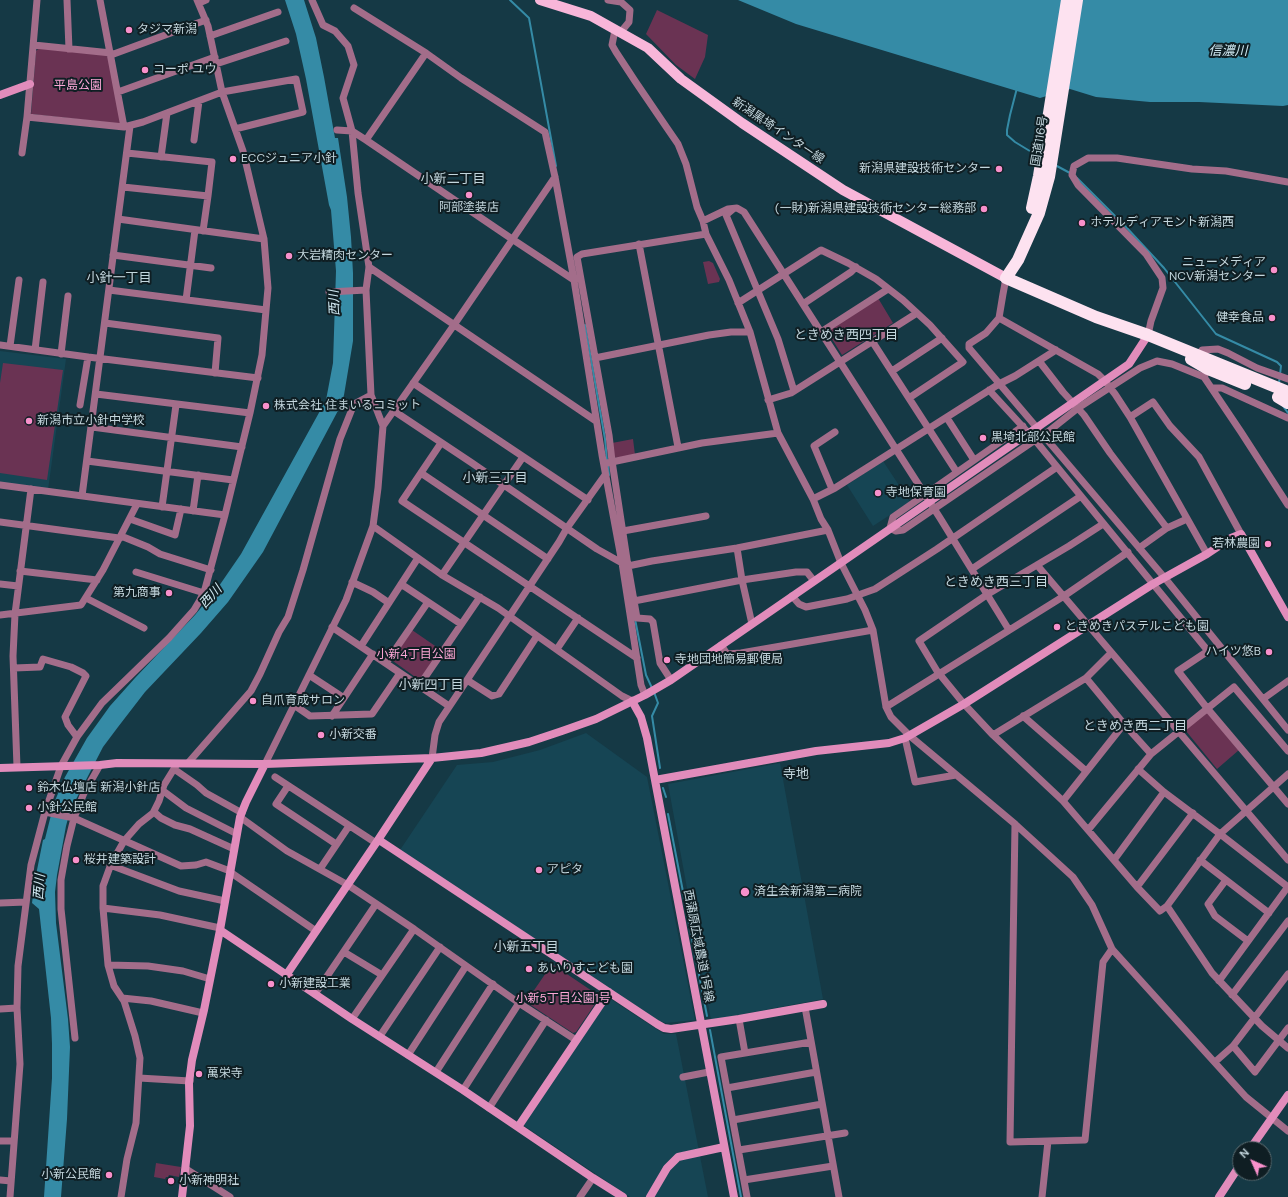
<!DOCTYPE html>
<meta charset="utf-8">
<style>
body{margin:0}
#map{position:relative;width:1288px;height:1197px;overflow:hidden;background:#153945;font-family:"DM Sans",sans-serif}
canvas{display:block}
.north{position:absolute;left:1232px;top:1141px;width:40px;height:40px;box-sizing:border-box;background:#0f1e23;border:1px solid #57686d;border-radius:50%;rotate:315deg;font-size:11px;font-weight:700;line-height:16px;text-align:center;color:#c3d6dd}
.north::after{content:'';display:block;margin:auto;width:14px;height:18px;background:#f890cb;clip-path:polygon(50% 0,100% 100%,50% 72%,0 100%)}
</style>
<div id="map">
<canvas width="1288" height="1197"></canvas>
<div class="north">N</div>
</div>
<script>
const context = document.querySelector('canvas').getContext('2d');
context.lineJoin = 'round';
function paint(path, color) { context.fillStyle = color; context.fill(path, 'evenodd'); }
const toPath = rows => new Path2D(rows.map(r => 'M' + r).join(''));
function trace(path, color, width, dash) { context.strokeStyle = color; context.lineWidth = width; context.lineCap = dash ? 'butt' : 'round'; context.setLineDash(dash || []); context.stroke(path); }
function label(font, color, halo, rows, align = 'center') {
  context.font = font + ' "DM Sans","Noto Sans JP",sans-serif'; context.lineWidth = 4; context.setLineDash([]); context.textBaseline = 'middle'; context.strokeStyle = halo; context.fillStyle = color; for (const [text, x, y, turn = 0] of rows) {
    context.save(); context.translate(x, y); context.rotate((+turn || 0) * Math.PI / 180); context.textAlign = isNaN(turn) ? turn : align; if (halo) context.strokeText(text, 0, 0); context.fillText(text, 0, 0); context.restore();
  }
}
paint(toPath([
 [0,351,66,359,48,490,0,483],
 [883,461,910,502,873,526,847,485],
 [586,733,647,777,695,1020,666,1023,653,1019,400,850,457,765,493,762,540,750],
 [780,763,823,999,711,1020,668,784],
 [609,998,664,1034,676,1034,708,1197,630,1197,523,1125]
]), '#164554');
paint(toPath([
 [657,10,708,35,705,57,695,79,676,65,646,34],
 [39,48,104,54,108,57,121,124,31,114,36,51],
 [709,261,713,263,720,279,719,282,708,284,703,262],
 [878,298,893,323,842,355,827,331],
 [3,363,63,370,47,480,0,473,0,383],
 [633,439,635,455,614,458,612,443],
 [412,630,441,650,421,678,418,679,393,661,392,659],
 [1205,713,1208,713,1239,750,1217,769,1186,731,1186,728],
 [552,964,598,995,599,998,576,1032,573,1033,526,1002],
 [156,1163,181,1167,179,1177,169,1175,168,1177,166,1177,165,1179,154,1177]
]), '#6a3353');
paint(toPath([
 [285,0,304,0,316,38,324,77,335,138,338,138,347,197,351,237,353,273,353,341,344,395,341,405,263,552,228,602,201,633,145,692,118,727,103,747,70,811,66,826,57,875,55,892,56,923,68,1019,70,1047,67,1119,61,1197,44,1197,52,1078,52,1044,51,1018,39,909,32,903,35,880,43,840,45,839,54,803,65,777,87,738,110,706,135,678,195,615,219,586,241,554,326,400,333,363,336,271,331,210,329,205,306,79,296,34],
 [738,0,1288,0,1288,105,1283,106,1199,102,1150,102,1096,97,1070,89,1040,98,796,24]
]), '#358ba6');
trace(toPath([
 [510,0,529,18,556,166],
 [1017,88,1010,115,1007,130,1007,135,1015,142,1038,156],
 [1055,165,1070,173],
 [1077,178,1126,227,1164,268,1216,334,1277,362,1281,366,1279,383],
 [585,325,605,439,607,461],
 [1283,406,1288,413],
 [608,465,609,475],
 [635,619,646,675,652,688],
 [654,692,658,703,652,716,660,768],
 [663,788,666,797],
 [668,814,707,1016],
 [710,1030,741,1197]
]), '#358ba6', 2);
trace(toPath([
 [37,0,27,117,124,127,143,122,222,92,296,79,303,112,235,129],
 [67,0,69,49],
 [100,0,124,127],
 [608,0,621,2,630,10,629,22,620,33],
 [199,3,206,0],
 [354,8,426,53,461,78,545,132,555,177,574,280,602,455,622,563,641,685,645,695],
 [615,30,612,45,616,52,635,81,667,128,678,144,686,164,697,207,703,221,706,234,729,280,750,332,778,433,813,499,821,519,828,530,841,563,865,610,873,630,886,707,891,717,910,736,1015,824,1073,877,1092,905,1112,949,1246,1097,1288,1131],
 [210,36,278,12],
 [34,45,111,53],
 [111,55,206,20],
 [216,64,286,41],
 [118,92,215,57],
 [337,130,352,131,366,140,512,239,574,280,576,279],
 [194,140,199,101],
 [366,140,426,53],
 [22,153,27,117],
 [161,157,167,113],
 [123,187,208,196,212,162,127,153],
 [733,209,726,215,778,339,794,391],
 [118,219,264,239],
 [703,221,728,209,737,208,744,212,940,518,1009,630],
 [203,231,208,196],
 [706,234,582,254,577,257,609,435,612,461,628,566,652,561,737,548,828,530],
 [639,244,678,447],
 [113,255,211,268],
 [369,267,596,421],
 [1006,278,1003,294,999,318,986,333,969,344,969,348,1164,577,1288,730],
 [109,290,266,310],
 [329,292,366,290],
 [186,300,195,230],
 [738,303,821,250,848,263,876,279,903,300,930,325,963,362,909,398],
 [803,304,851,272,856,267],
 [999,318,1098,374,1104,380,1115,394,1130,417,1207,554],
 [105,323,218,338,215,373],
 [821,332,888,289],
 [1148,335,1151,321,1163,288,1162,278,1146,254,1078,185,1072,175,1074,166,1088,158,1117,158,1192,169,1226,171,1288,182],
 [872,341,956,471],
 [0,345,88,357,258,378],
 [10,346,19,280],
 [35,350,43,282],
 [61,354,68,296],
 [1198,356,1202,350,1218,349,1228,353,1257,368,1288,379],
 [595,358,709,335,731,332,750,332],
 [1039,361,1063,392,1084,415,1110,453,1167,528],
 [892,371,942,338],
 [1206,373,1204,377,1241,432,1288,505],
 [413,383,588,500],
 [1212,388,1222,388,1288,418],
 [989,390,1035,440,1208,651,1178,671,1207,708,1288,804],
 [96,394,250,413],
 [768,400,791,393,917,313],
 [80,405,88,357],
 [394,411,472,463,597,549,622,563],
 [1130,417,1153,402,1170,426,1199,457,1241,534],
 [947,418,974,460],
 [383,426,454,325,555,177],
 [1023,426,893,517,890,528,896,531,903,530,1035,440],
 [92,427,242,447],
 [1044,435,1078,408,1140,368,1157,361,1172,364,1204,377],
 [441,443,402,501,637,658],
 [87,461,233,480],
 [607,463,702,443,778,433],
 [421,473,548,559],
 [0,485,225,515],
 [832,489,814,446,835,432],
 [82,496,130,126],
 [813,499,835,488,999,384,1015,376,1056,350],
 [162,507,176,405],
 [193,511,198,475],
 [130,519,175,535,181,509],
 [0,522,119,538],
 [1103,524,1069,546,988,594,919,641,937,671,964,704,993,735,1063,801,1137,887,1160,911,1167,906,1220,834,1288,774],
 [373,526,442,575,498,608,622,696,632,701],
 [623,531,706,516],
 [121,536,148,547,160,554,211,570],
 [737,548,742,580,752,624],
 [1139,548,1167,528,1187,519],
 [1037,565,1288,860],
 [628,566,637,618,650,619,653,622,660,663,671,680],
 [972,569,1081,496],
 [20,571,97,580],
 [136,572,204,593],
 [442,575,523,457],
 [352,582,373,592,389,603],
 [0,584,18,586],
 [401,584,461,624],
 [792,596,799,604,806,607,847,599,875,589,937,549,1057,467],
 [86,598,144,628],
 [634,601,742,580,796,572,807,572,814,581],
 [0,615,81,605,103,570,137,504],
 [332,627,449,706],
 [721,645,727,654,741,653,873,630],
 [361,646,418,558],
 [557,649,578,618],
 [386,663,428,602],
 [14,668,40,667,43,659,71,667,83,673,86,676,65,717,68,725,77,737],
 [309,675,344,698],
 [1086,678,1124,724,1151,754],
 [467,680,492,696,499,694,537,636],
 [419,686,480,597],
 [1263,699,1288,681],
 [294,705,310,716,372,714,400,673],
 [886,707,1064,596,1128,552],
 [332,716,373,654],
 [1023,716,1086,771],
 [993,735,1086,678,1111,653],
 [905,738,915,782,956,775],
 [432,758,435,735,439,722,559,542,567,528,605,475],
 [188,763,251,691,260,674,279,632,288,617,303,570,340,439,354,404,371,395],
 [265,764,346,600,373,526,378,488,383,426,371,395,366,290,369,267,358,193,352,131,343,98,354,65,348,46,335,31,323,25,312,0],
 [17,767,13,656,15,614,31,489],
 [174,769,197,785,206,793,242,813],
 [1138,769,1164,792,1220,834,1288,887],
 [275,777,376,843],
 [288,786,276,804,336,844],
 [162,790,186,808,237,834],
 [1063,801,1124,724],
 [45,812,74,818,181,866,196,865,206,862,230,871],
 [154,812,161,818,175,825,190,829,234,849],
 [240,817,287,851,348,885,414,929,519,1003,576,1040],
 [1015,824,1010,1142,1085,1140,1103,962,1112,949],
 [1088,830,1151,754,1234,687,1288,751],
 [1114,860,1164,792],
 [1200,860,1269,913],
 [110,865,179,891,225,901],
 [320,869,349,826],
 [230,872,316,931],
 [1226,880,1208,904,1215,916,1248,941],
 [1137,887,1193,813],
 [0,903,26,902],
 [1167,906,1212,973,1262,1026,1288,1048],
 [103,908,160,915,220,928],
 [344,952,382,975],
 [108,965,148,966,183,971,210,979],
 [1219,981,1287,888],
 [315,994,376,904],
 [1232,995,1288,921],
 [122,998,151,1001,203,1013],
 [805,1007,839,1197],
 [0,1009,17,1008],
 [352,1019,414,929],
 [739,1019,745,1053],
 [380,1036,440,947],
 [75,1038,61,909,61,880,67,846,74,818,84,793,100,765],
 [1233,1046,1255,1072,1288,1028],
 [408,1055,466,966],
 [1215,1062,1233,1046,1288,974],
 [436,1072,493,984],
 [683,1077,709,1072],
 [139,1078,190,1081],
 [727,1088,816,1072],
 [463,1090,519,1003],
 [489,1108,546,1020],
 [733,1120,822,1104],
 [0,1141,14,1141],
 [739,1150,845,1133],
 [186,1169,230,1197],
 [0,1180,11,1181],
 [744,1180,833,1166],
 [10,1197,20,1064,17,1008,18,966,31,865,45,812,61,766,77,737,102,703,169,638,194,610,200,600,205,589,225,515,250,413,262,355,268,288,264,239,243,151,222,92,208,26,197,0],
 [121,1197,127,1159,136,1123,140,1058,135,1036,124,1001,114,986,108,965,103,908,103,886,111,864,124,841,139,824,153,813,159,801,164,785,177,764],
 [580,1197,593,1178],
 [747,1197,721,1057,811,1042],
 [1042,1197,1048,1141]
]), '#a36d8a', 7);
trace(toPath([
 [0,95,30,84],
 [632,701,641,717,647,738,734,1197],
 [0,768,100,765,117,763,265,764,432,758,481,753,529,742,562,731,596,719,645,695,671,680,1129,364,1148,335],
 [655,780,816,751,889,743,905,738,964,704,1153,584,1207,554,1231,538,1241,534,1288,617],
 [379,840,657,1024,664,1028,671,1029,739,1019,823,1004],
 [220,930,352,1019,463,1090,593,1178,623,1197],
 [287,974,376,843,432,758],
 [518,1127,609,992],
 [1250,1149,1288,1095],
 [182,1197,190,1126,189,1083,192,1060,204,1010,220,930,240,817,246,802,265,764],
 [650,1197,667,1168,678,1157,724,1147],
 [1219,1197,1240,1165]
]), '#e18cbb', 8);
trace(toPath([
 [540,0,591,16,648,48,681,79,742,123,843,190,1006,278]
]), '#f8b6d9', 10);
trace(toPath([
 [1032,208,1039,176,1067,0],
 [1006,278,1096,317,1148,335,1288,392],
 [1006,278,1018,260,1039,213,1049,177,1077,0],
 [1191,359,1208,369,1245,384],
 [1278,397,1288,403]
]), '#fde2f0', 12);
for (const [x, y, r, color] of [
 [129,30,4,"#f890cb"],
 [145,70,4,"#f890cb"],
 [233,159,4,"#f890cb"],
 [999,169,4,"#f890cb"],
 [469,195,4,"#f890cb"],
 [984,209,4,"#f890cb"],
 [1082,223,4,"#f890cb"],
 [289,256,4,"#f890cb"],
 [1274,270,4,"#f890cb"],
 [1272,318,4,"#f890cb"],
 [266,406,4,"#f890cb"],
 [29,421,4,"#f890cb"],
 [983,438,4,"#f890cb"],
 [878,493,4,"#f890cb"],
 [1268,544,4,"#f890cb"],
 [169,593,4,"#f890cb"],
 [1057,627,4,"#f890cb"],
 [1269,652,4,"#f890cb"],
 [667,660,4,"#f890cb"],
 [253,701,4,"#f890cb"],
 [321,735,4,"#f890cb"],
 [29,788,4,"#f890cb"],
 [29,808,4,"#f890cb"],
 [76,860,4,"#f890cb"],
 [539,870,4,"#f890cb"],
 [745,892,5,"#f890cb"],
 [529,969,4,"#f890cb"],
 [271,984,4,"#f890cb"],
 [199,1074,4,"#f890cb"],
 [109,1175,4,"#f890cb"],
 [171,1181,4,"#f890cb"]
]) { const dot = new Path2D(); dot.arc(x, y, r, 0, 2 * Math.PI); context.fillStyle = color; context.fill(dot); trace(dot, '#0f1e23', 1.5); }
label('12px', '#c3d6dd', '#0f1e23', [
 ["タジマ新潟",137,30],
 ["コーポ ユウ",153,70],
 ["ECCジュニア小針",241,159],
 ["新潟県建設技術センター",991,169,"right"],
 ["阿部塗装店",469,208,"center"],
 ["(一財)新潟県建設技術センター総務部",976,209,"right"],
 ["ホテルディアモント新潟西",1090,223],
 ["大岩精肉センター",297,256],
 ["ニューメディア",1266,263,"right"],
 ["NCV新潟センター",1266,277,"right"],
 ["健幸食品",1264,318,"right"],
 ["株式会社 住まいるコミット",274,406],
 ["新潟市立小針中学校",37,421],
 ["黒埼北部公民館",991,438],
 ["寺地保育園",886,493],
 ["若林農園",1260,544,"right"],
 ["第九商事",161,593,"right"],
 ["ときめきパステルこども園",1065,627],
 ["ハイツ悠B",1261,652,"right"],
 ["寺地団地簡易郵便局",675,660],
 ["自爪育成サロン",261,701],
 ["小新交番",329,735],
 ["鈴木仏壇店 新潟小針店",37,788],
 ["小針公民館",37,808],
 ["桜井建築設計",84,860],
 ["アピタ",547,870],
 ["済生会新潟第二病院",754,892],
 ["あいりすこども園",537,969],
 ["小新建設工業",279,984],
 ["萬栄寺",207,1074],
 ["小新公民館",101,1175,"right"],
 ["小新神明社",179,1181]
], 'left');
label('12px', '#fca7d6', '#0f1e23', [
 ["平島公園",78,86],
 ["小新4丁目公園",416,655],
 ["小新5丁目公園1号",563,999]
]);
label('12px', '#c3d6dd', '#0f1e23', [
 ["新潟黒埼インター線",778,131,34],
 ["国道116号",1040,141,-81],
 ["西蒲原広域農道 1号線",698,946,79]
]);
label('italic 13px', '#d1e9f2', '#0f1e23', [
 ["信濃川",1228,52],
 ["西川",335,303,-93],
 ["西川",211,597,-47],
 ["西川",40,887,-86]
]);
label('13px', '#c3d6dd', '#0f1e23', [
 ["小新二丁目",453,180],
 ["小針一丁目",119,279],
 ["ときめき西四丁目",846,336],
 ["小新三丁目",495,479],
 ["ときめき西三丁目",996,583],
 ["小新四丁目",431,686],
 ["ときめき西二丁目",1135,727],
 ["寺地",796,775],
 ["小新五丁目",526,948]
]);
</script>
